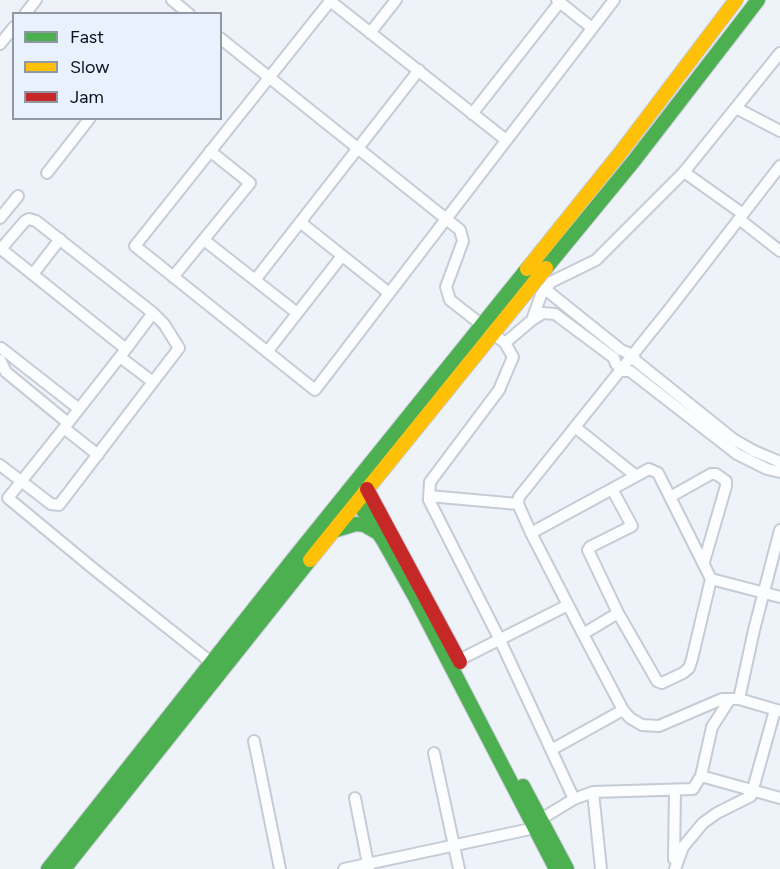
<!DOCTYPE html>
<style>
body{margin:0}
#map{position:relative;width:780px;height:869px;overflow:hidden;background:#eef2f9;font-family:Figtree,sans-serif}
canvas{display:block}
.legend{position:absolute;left:12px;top:12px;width:210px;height:108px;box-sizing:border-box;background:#e9f1fe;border:2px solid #9098a4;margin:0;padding:8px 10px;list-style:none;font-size:18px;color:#0b121d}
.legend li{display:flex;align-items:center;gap:12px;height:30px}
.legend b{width:30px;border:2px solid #9098a4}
</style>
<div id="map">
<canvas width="780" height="869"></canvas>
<ul class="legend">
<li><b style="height:8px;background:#4caf50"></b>Fast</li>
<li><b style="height:8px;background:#ffc107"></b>Slow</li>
<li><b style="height:8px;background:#c62828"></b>Jam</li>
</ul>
</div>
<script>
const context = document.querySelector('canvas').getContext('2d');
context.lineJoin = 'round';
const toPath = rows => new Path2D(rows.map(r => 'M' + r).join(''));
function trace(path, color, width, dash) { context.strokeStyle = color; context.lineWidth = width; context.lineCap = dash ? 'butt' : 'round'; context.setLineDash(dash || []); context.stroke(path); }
const street = toPath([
 [172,0,189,14],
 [329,0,506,140],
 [331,0,135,246,315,390,614,0],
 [557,0,592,28],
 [25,14,36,0],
 [370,33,396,0],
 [220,38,460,230,463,241,446,287,450,300,505,343,513,357,499,390,430,482,429,500,499,638,574,799],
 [0,44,14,27],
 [736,108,780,131],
 [472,114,560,2],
 [780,166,671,307,519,497,518,504,531,533,583,634,623,710,630,718,642,725,659,726,722,699,739,699,780,711],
 [684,172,743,214],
 [47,173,90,118],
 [0,218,18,196],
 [739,219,780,251],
 [300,222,389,293],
 [204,240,297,313],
 [1,249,126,349,153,313],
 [0,250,25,221,29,219,36,221,153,313,164,324,179,348,59,505,51,504,0,465],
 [33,274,60,239],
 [173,277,250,183,210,151],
 [255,280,419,70],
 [545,289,621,350,633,355,636,361,733,439,754,451,780,462],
 [532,320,543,313,555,314,614,358,616,364,624,371,630,371,737,454,767,469,780,472],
 [505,343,532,320,541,295,551,282,596,260,684,172,780,53],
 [1,348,79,409,68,423],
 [267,352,342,256],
 [120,357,153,382],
 [0,360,6,372,68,423,8,498,95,570,217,667],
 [79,409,126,349],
 [575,427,636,476],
 [64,428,98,455],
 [429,496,518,504],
 [670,497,711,474,716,474,726,481,726,486,704,562],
 [531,533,612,489,649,469,658,473,711,579,692,659,689,668,683,673,662,683,657,681,618,613,588,550,590,547,632,526,612,489],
 [711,579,780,597],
 [583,634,618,613],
 [453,663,568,605],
 [739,699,754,630,780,530],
 [254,741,280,869],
 [551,750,623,710],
 [434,753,459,869],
 [701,776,780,798],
 [593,792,601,869],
 [355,798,369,869],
 [541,819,574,799,593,792,693,789,701,776,712,727,730,699],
 [674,859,675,791],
 [344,869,535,828],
 [675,869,683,847,703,823,717,813,751,796,775,710]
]);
const fast = toPath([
 [546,268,633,162,758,0],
 [352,494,383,540,415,597,556,869],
 [333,531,356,524,364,525,378,533],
 [523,786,567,869],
 [48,869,294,558,527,269],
 [64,869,310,560]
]);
const slow = toPath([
 [527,269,621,152,736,0],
 [310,560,546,268]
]);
const jam = toPath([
 [367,489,460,662]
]);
trace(street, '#c6ccd5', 14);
trace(fast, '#c6ccd5', 16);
trace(slow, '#c6ccd5', 16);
trace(jam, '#c6ccd5', 16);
trace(street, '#fcfdfe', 10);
trace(fast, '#4caf50', 14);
trace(slow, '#ffc107', 14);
trace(jam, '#c62828', 14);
</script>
